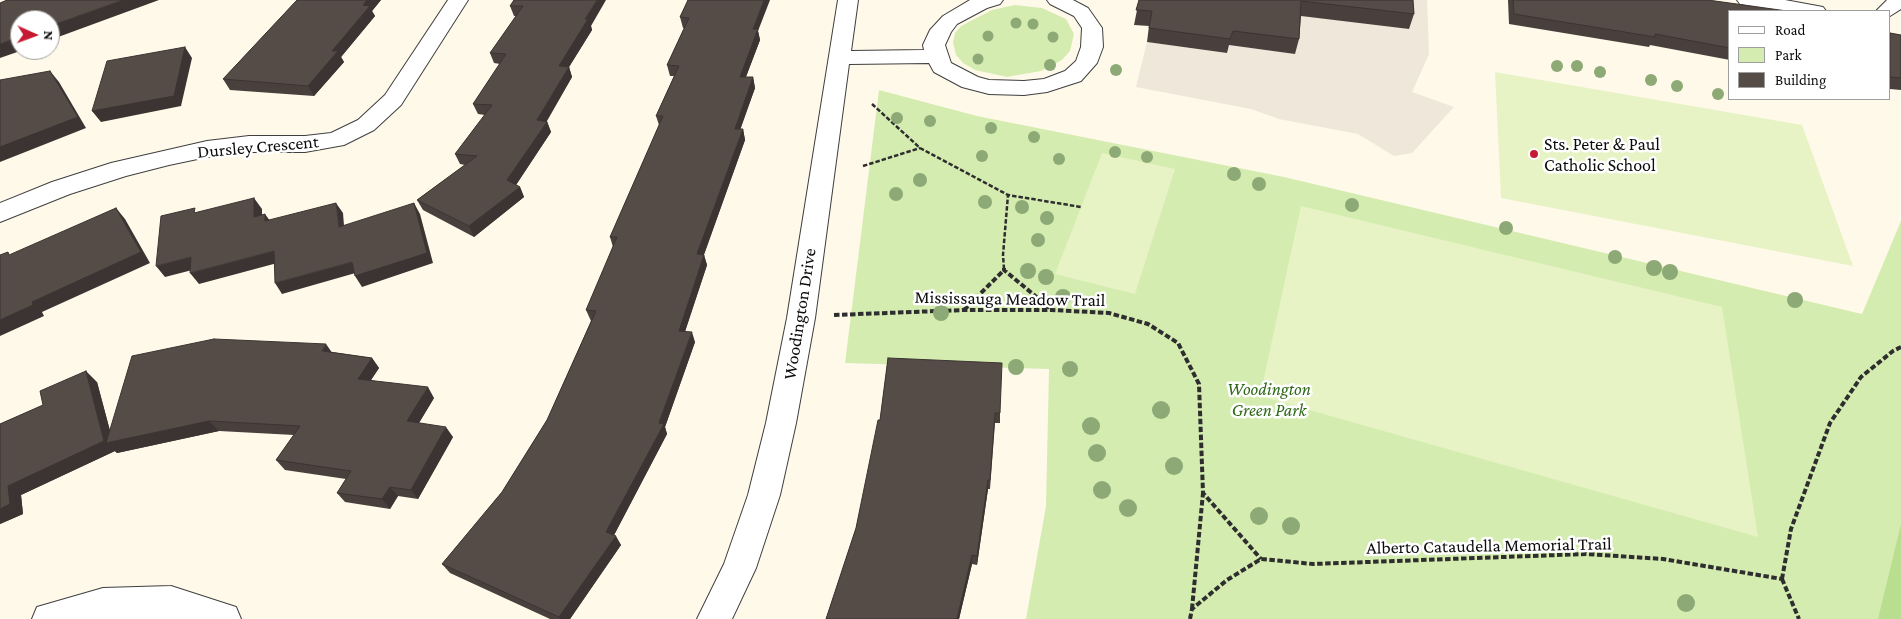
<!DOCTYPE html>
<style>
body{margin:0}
#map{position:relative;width:1901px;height:619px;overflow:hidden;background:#fff9ea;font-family:"Crimson Pro",serif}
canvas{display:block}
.legend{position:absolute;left:1728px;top:10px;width:162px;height:90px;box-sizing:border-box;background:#fff;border:1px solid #9e9e9e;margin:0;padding:6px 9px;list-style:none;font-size:15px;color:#0c0c0c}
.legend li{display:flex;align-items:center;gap:10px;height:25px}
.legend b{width:25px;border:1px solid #9e9e9e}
.north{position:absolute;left:10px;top:10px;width:50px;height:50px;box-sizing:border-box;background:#fff;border:1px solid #9e9e9e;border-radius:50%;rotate:92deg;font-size:14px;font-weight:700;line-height:20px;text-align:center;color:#0c0c0c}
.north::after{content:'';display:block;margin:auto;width:18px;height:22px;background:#c61a32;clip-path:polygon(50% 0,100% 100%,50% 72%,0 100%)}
</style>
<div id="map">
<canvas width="1901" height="619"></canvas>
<ul class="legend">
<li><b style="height:6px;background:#fff"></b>Road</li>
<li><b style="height:14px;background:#d5ecb1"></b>Park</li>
<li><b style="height:14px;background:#554b47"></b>Building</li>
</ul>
<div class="north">N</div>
</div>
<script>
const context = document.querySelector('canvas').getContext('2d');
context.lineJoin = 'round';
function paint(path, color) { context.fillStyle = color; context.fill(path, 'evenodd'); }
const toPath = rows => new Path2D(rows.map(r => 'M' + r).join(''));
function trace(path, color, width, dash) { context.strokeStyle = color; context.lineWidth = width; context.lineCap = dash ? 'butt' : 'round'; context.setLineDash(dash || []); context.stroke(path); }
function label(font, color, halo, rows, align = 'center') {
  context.font = font + ' "Crimson Pro",serif'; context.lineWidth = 5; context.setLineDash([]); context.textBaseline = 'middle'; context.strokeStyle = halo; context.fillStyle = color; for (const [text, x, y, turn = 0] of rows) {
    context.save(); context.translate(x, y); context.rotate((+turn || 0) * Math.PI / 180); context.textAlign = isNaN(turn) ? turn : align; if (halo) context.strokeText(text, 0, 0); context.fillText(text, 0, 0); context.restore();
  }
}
paint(toPath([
 [1015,5,1042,8,1066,19,1074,34,1070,51,1062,60,1041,71,1007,77,975,70,963,63,956,55,953,42,955,33,961,26,992,10],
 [879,90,977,116,1284,177,1862,314,1901,221,1901,619,1026,619,1046,506,1049,369,845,363]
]), '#d5ecb1');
paint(toPath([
 [1901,524,1901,619,1878,619]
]), '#bade8f');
paint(toPath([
 [1495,72,1802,125,1853,266,1501,198],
 [1102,153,1175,169,1135,294,1055,274],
 [1301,206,1722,307,1758,537,1260,396]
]), '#e7f3c4');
paint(toPath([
 [1406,0,1427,0,1429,54,1412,92,1454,107,1412,153,1394,156,1358,134,1279,119,1251,109,1136,87,1147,42,1226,53,1229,45,1297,15,1408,29]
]), '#efe7d9');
const minor = toPath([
 [448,0,468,0,401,105,374,130,344,145,305,152,249,152,207,157,169,165,126,176,70,194,0,222,0,203,52,182,111,163,207,141,249,136,305,136,331,133,358,120,385,95,448,0],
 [838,0,858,0,851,51,924,50,923,45,930,30,943,16,970,0,1003,0,1000,4,987,8,957,24,951,32,945,45,951,63,978,77,989,80,1024,81,1044,79,1065,71,1076,61,1081,47,1082,28,1074,16,1050,4,1047,0,1073,0,1088,8,1102,28,1103,47,1097,63,1081,81,1047,92,1024,95,989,94,962,87,934,72,929,63,849,64,815,318,796,423,780,495,756,568,732,619,697,619,724,564,748,495,766,423,787,318,838,0],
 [1737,0,1785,0,1823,7,1826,11,1779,11,1740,4,1737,0],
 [1887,0,1901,0,1901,9,1890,16,1890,11,1876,11,1887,0],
 [171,586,236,607,241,619,32,619,37,607,103,588,171,586]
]);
trace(minor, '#3f3f3f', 2);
trace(toPath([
 [872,104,920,148,1008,195,1081,207],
 [863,166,920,148],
 [1004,269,1003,255,1008,195]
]), '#2e2e2e', 2.5, [4.5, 2]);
trace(toPath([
 [1004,268,1004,270,1051,309],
 [964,310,1004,270],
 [834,315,964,310,1052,310,1109,313,1148,324,1178,343,1199,384,1203,493,1261,559],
 [1782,579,1791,529,1830,423,1861,377,1893,351,1901,347],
 [1782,579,1799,619],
 [1192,609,1203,493],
 [1190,619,1192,609,1227,580,1261,559,1313,564,1586,554,1663,559,1782,579]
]), '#2e2e2e', 4, [5.5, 2.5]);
paint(minor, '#fff');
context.fillStyle = '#8da976';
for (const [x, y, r] of [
 [1016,23,5.5],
 [1033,24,5.5],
 [988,36,5.5],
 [1053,37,5.5],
 [978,59,5.5],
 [1050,65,6],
 [1557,66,6],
 [1577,66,6],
 [1116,70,6],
 [1600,72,6],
 [1651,80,6],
 [1677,86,6],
 [1718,94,6],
 [897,118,6],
 [930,121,6],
 [991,128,6],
 [1034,137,6],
 [1115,152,6],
 [982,156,6],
 [1147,157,6],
 [1059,159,6],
 [1234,174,7],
 [920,180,7],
 [1259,184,7],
 [896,194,7],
 [985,202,7],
 [1352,205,7],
 [1022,207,7],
 [1047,218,7],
 [1506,228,7],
 [1038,240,7],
 [1615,257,7],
 [1654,268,8],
 [1028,271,8],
 [1670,272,8],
 [1046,277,8],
 [1063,297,8],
 [1795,300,8],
 [941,313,8],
 [1016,367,8],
 [1070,369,8],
 [1161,410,9],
 [1091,426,9],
 [1097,453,9],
 [1174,466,9],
 [1102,490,9],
 [1128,508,9],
 [1259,516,9],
 [1291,526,9],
 [1686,603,9]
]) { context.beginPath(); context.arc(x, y, r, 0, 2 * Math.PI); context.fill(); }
paint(toPath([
 [297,0,381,0,372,11,375,16,341,57,344,62,314,96,230,90,223,79],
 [514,0,591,26,592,30,569,67,572,77,547,121,551,132,516,185,520,187,524,197,474,237,423,210,417,200,465,165,460,164,455,154,485,115,478,114,473,104,500,64,494,63,490,53,516,16,514,16,510,6],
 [688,0,758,31,760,40,746,77,753,77,755,88,740,129,743,129,745,140,704,255,707,265,685,331,695,342,665,427,667,434,614,535,621,545,570,619,550,619,450,573,442,564,502,492,547,420,591,321,586,310,613,247,610,237,659,125,656,116,674,76,670,76,667,65,684,28,683,28,680,17],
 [1139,0,1413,0,1414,14,1409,29,1301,16,1299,39,1295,54,1229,45,1227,53,1147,42,1149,26,1134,25],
 [1508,0,1708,0,1730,11,1730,60,1650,45,1649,47,1509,24],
 [1890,33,1901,35,1901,90,1890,89],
 [332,352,372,358,379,368,371,380,434,398,419,423,453,437,418,499,398,496,390,509,345,502,337,493,346,479,285,470,276,460,294,435,219,431,117,453,115,451,21,495,23,514,0,524,0,424,97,382,110,431],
 [888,358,1000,413,1000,423,995,423,990,489,988,489,977,565,972,564,959,619,826,619,856,528,880,420]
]), '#49403d');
paint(toPath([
 [123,0,159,0,50,40,50,26],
 [367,0,381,0,372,11,375,16,341,57,344,62,314,96,308,86,363,5],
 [597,0,606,0,591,26,592,30,569,67,572,77,543,127,547,122,551,132,512,191,507,180,537,120,559,66,585,19],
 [764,0,770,0,758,31,760,40,742,87,740,77,753,29],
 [20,37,20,50,23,50,0,58,0,44],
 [185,47,192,58,181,106,101,122,92,111],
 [50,71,59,82,86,128,0,162,0,147],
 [753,77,755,88,737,139,735,129],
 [743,129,745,140,700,265,697,254],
 [520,187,524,197,474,237,469,226],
 [254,198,262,209,262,228,254,217],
 [336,203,343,213,345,238,339,227],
 [414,203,420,214,433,263,362,287,355,276],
 [116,208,125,219,150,263,42,312,44,316,0,336,0,320],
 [265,214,273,225,265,221],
 [274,251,281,262,199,284,190,273],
 [704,255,707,265,682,341,679,331],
 [191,257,200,268,165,277,156,266],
 [352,262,359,272,282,294,275,283],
 [692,332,695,342,665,427,667,434,611,541,606,532,659,423],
 [326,344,333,354,322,351],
 [372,358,379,368,365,389,358,379],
 [86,371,97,382,113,442,209,421,219,431,117,453,115,451,21,495,23,514,0,524,0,509,8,486],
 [428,387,434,398,414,431,407,421],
 [446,427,453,437,418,499,411,490],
 [988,480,988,489,977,565,977,556],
 [390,487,398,496,390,509,382,499],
 [616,536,621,545,570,619,560,619,559,617],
 [972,555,972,564,959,619,957,619]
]), '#3c3432');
const building = toPath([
 [7,0,123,0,50,26,50,20,20,20,20,37,0,44,0,3,7,0],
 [297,0,367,0,363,5,370,6,332,51,338,51,308,86,223,79,297,0],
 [514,0,597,0,585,19,588,19,559,66,569,67,537,120,547,122,507,180,520,187,469,226,417,200,477,156,455,154,492,105,473,104,506,54,490,53,523,6,510,6,514,0],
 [688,0,764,0,753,29,758,29,740,77,753,77,735,129,743,129,697,254,704,255,679,331,692,332,659,423,664,424,606,532,616,536,559,617,442,564,502,492,547,420,596,311,586,310,617,237,610,237,663,116,656,116,679,66,667,65,689,18,680,17,688,0],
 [1139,0,1413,0,1414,14,1301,1,1299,39,1233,31,1230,39,1149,28,1152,11,1136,10,1139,0],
 [1513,0,1708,0,1787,11,1730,11,1730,48,1655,34,1655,37,1514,14,1513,0],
 [1890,33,1901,35,1901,78,1890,77,1890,33],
 [185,47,174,96,92,111,107,61,185,47],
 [50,71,78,117,0,147,0,80,50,71],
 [254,198,254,217,265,214,265,221,336,203,339,227,414,203,427,253,355,276,352,262,275,283,274,251,190,273,191,257,156,266,161,216,195,208,194,213,254,198],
 [116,208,141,252,32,302,33,305,0,320,0,255,8,252,9,255,116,208],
 [214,339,326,344,322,351,372,358,358,379,428,387,407,421,446,427,411,490,390,487,382,499,337,493,351,471,276,460,300,426,209,421,106,443,132,356,214,339],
 [888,358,1002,363,1000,413,995,413,990,480,988,480,977,556,972,555,957,619,826,619,856,528,878,420,880,420,888,358],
 [86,371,104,441,8,486,10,504,0,509,0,424,43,405,40,391,86,371]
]);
paint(building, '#554b47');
trace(building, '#3c3432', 1);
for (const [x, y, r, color] of [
 [1534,154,5,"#c61a32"]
]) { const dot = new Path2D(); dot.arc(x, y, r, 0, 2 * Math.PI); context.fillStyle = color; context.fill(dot); trace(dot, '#fff', 2); }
label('18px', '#0c0c0c', '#fff', [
 ["Sts. Peter & Paul",1544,144],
 ["Catholic School",1544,165]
], 'left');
label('18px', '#0c0c0c', '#fff', [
 ["Dursley Crescent",258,147,-5],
 ["Mississauga Meadow Trail",1010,299,1],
 ["Woodington Drive",800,314,-81],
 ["Alberto Cataudella Memorial Trail",1489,546,-1]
]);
label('italic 18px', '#306818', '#fff', [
 ["Woodington",1269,389],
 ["Green Park",1269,410]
]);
</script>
